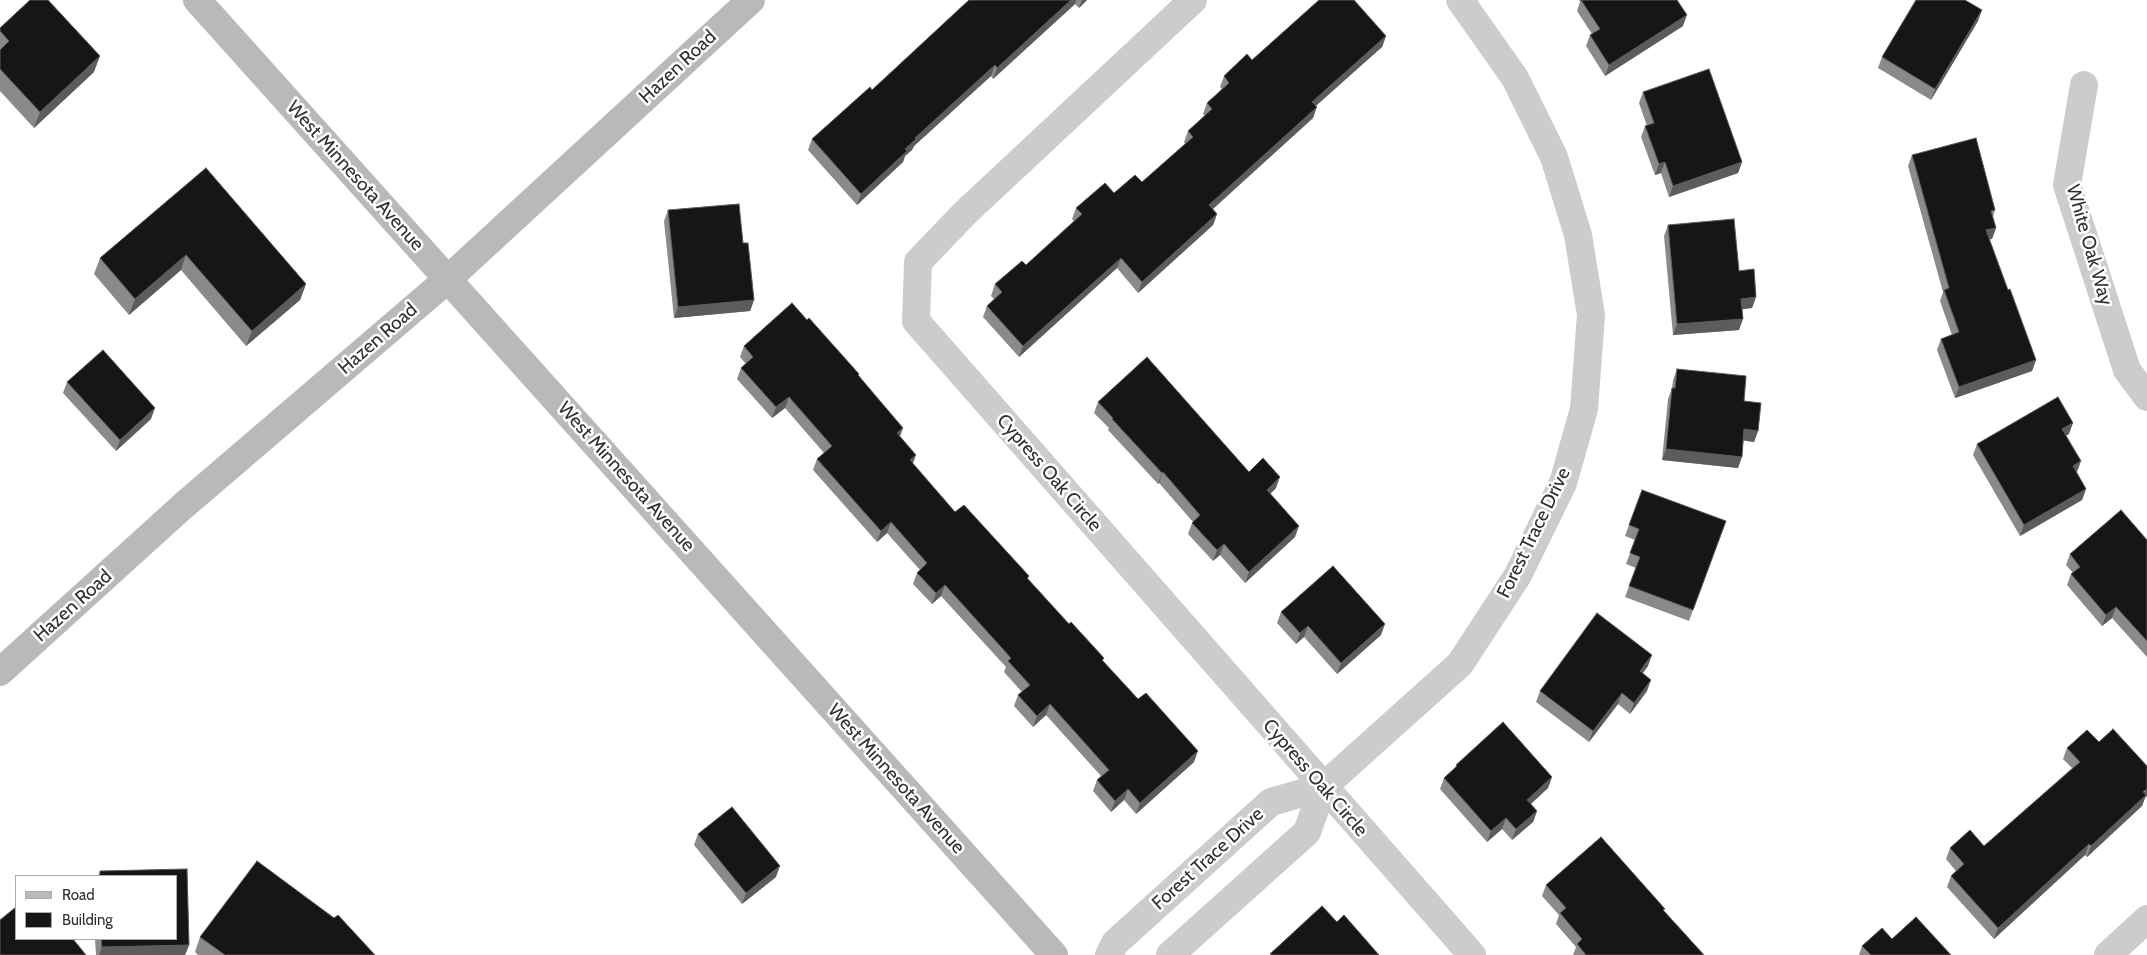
<!DOCTYPE html>
<style>
body{margin:0}
#map{position:relative;width:2147px;height:955px;overflow:hidden;background:#fff;font-family:Cabin,sans-serif}
canvas{display:block}
.legend{position:absolute;left:15px;top:875px;width:162px;height:65px;box-sizing:border-box;background:#fff;border:1px solid #acacac;margin:0;padding:6px 9px;list-style:none;font-size:15px;color:#2f2f2f}
.legend li{display:flex;align-items:center;gap:10px;height:25px}
.legend b{width:25px;border:1px solid #acacac}
</style>
<div id="map">
<canvas width="2147" height="955"></canvas>
<ul class="legend">
<li><b style="height:6px;background:#b9b9b9"></b>Road</li>
<li><b style="height:14px;background:#161616"></b>Building</li>
</ul>
</div>
<script>
const context = document.querySelector('canvas').getContext('2d');
context.lineJoin = 'round';
const toPath = rows => new Path2D(rows.map(r => 'M' + r).join(''));
function trace(path, color, width, dash) { context.strokeStyle = color; context.lineWidth = width; context.lineCap = dash ? 'butt' : 'round'; context.setLineDash(dash || []); context.stroke(path); }
function paint(path, color) { context.fillStyle = color; context.fill(path, 'evenodd'); }
function label(font, color, halo, rows, align = 'center') {
  context.font = font + ' Cabin,sans-serif'; context.lineWidth = 5; context.setLineDash([]); context.textBaseline = 'middle'; context.strokeStyle = halo; context.fillStyle = color; for (const [text, x, y, turn = 0] of rows) {
    context.save(); context.translate(x, y); context.rotate((+turn || 0) * Math.PI / 180); context.textAlign = isNaN(turn) ? turn : align; if (halo) context.strokeText(text, 0, 0); context.fillText(text, 0, 0); context.restore();
  }
}
trace(toPath([
 [1193,0,965,213,918,262,916,321,1472,955],
 [2084,85,2067,185,2127,370,2147,397],
 [1109,955,1115,943,1271,802,1323,787,1460,664,1518,575,1563,483,1584,409,1591,315,1578,235,1554,157,1515,78,1460,0],
 [1170,955,1307,832,1323,787],
 [2108,955,2147,919]
]), '#ccc', 28);
trace(toPath([
 [197,0,1054,955],
 [0,672,183,506,448,279,751,0]
]), '#b9b9b9', 28);
paint(toPath([
 [969,0,1087,0,1079,8,1075,4,993,79,991,76,914,146,912,150,905,156,903,162,857,205,808,150,812,139,872,90],
 [1579,0,1677,0,1683,26,1605,76,1586,46,1590,35,1592,34,1577,11,1580,2],
 [1978,21,1931,100,1878,68,1882,57],
 [0,31,94,72,34,128,0,91],
 [1386,36,1382,47,1315,106,1313,118,1213,209,1217,214,1213,225,1138,293,1117,268,1019,357,983,317,987,306,994,299,991,296,995,284,1026,265,1074,221,1072,219,1076,208,1142,182,1185,144,1184,142,1188,131,1205,116,1203,114,1207,103,1222,89,1220,87,1224,76,1252,60],
 [1643,92,1742,162,1738,173,1669,197,1661,173,1655,175,1641,137,1645,126,1647,126,1639,103],
 [1912,155,1995,210,1993,217,1996,228,1992,239,1989,239,2008,290,2036,360,2032,371,1955,398,1937,350,1941,339,1952,335,1940,301,1943,292,1908,166],
 [206,168,306,284,300,300,246,346,181,270,129,315,94,274,100,258],
 [668,210,754,300,750,311,674,318,664,221],
 [1668,225,1739,271,1756,297,1752,308,1742,309,1739,330,1673,335,1664,236],
 [807,320,859,374,859,376,900,437,913,464,955,512,1029,576,1028,579,1069,624,1104,658,1103,661,1194,762,1136,814,1124,800,1111,812,1093,791,1097,780,1101,776,1046,715,1033,727,1014,706,1018,695,1022,692,1004,672,1006,667,941,596,932,604,913,584,917,573,920,570,887,533,877,542,813,470,817,459,824,453,785,408,772,418,737,379,741,368,746,364,740,357,744,346],
 [1677,369,1744,401,1758,431,1754,442,1743,440,1738,468,1662,460,1668,399,1672,388,1673,380],
 [67,382,151,419,116,451,63,393],
 [1098,402,1249,472,1276,488,1270,494,1295,537,1245,583,1220,555,1213,561,1188,534,1192,523,1193,522,1159,483,1158,484,1108,430,1109,428,1094,413],
 [2069,434,2066,436,2077,472,2076,473,2086,489,2082,500,2020,536,1973,455,1977,444],
 [1642,490,1726,521,1689,621,1625,597,1636,568,1626,564,1635,540,1625,536],
 [2147,540,2147,657,2112,618,2102,626,2067,585,2071,574,2073,573,2066,565,2070,554],
 [1281,612,1381,635,1337,674,1304,637,1296,644,1277,623],
 [1648,666,1643,673,1647,691,1630,714,1618,704,1589,742,1536,702,1540,691],
 [2067,748,2145,798,2142,806,2087,857,2085,855,1994,939,1947,887,1951,876,1956,871,1946,859,1950,848,1984,846,2072,768,2063,759],
 [1456,765,1552,777,1548,788,1531,804,1537,811,1533,822,1512,840,1502,829,1487,842,1440,789,1444,778,1455,768],
 [698,834,776,877,742,904,694,845],
 [187,869,189,945,185,955,96,955,95,939,176,939,176,876,98,876,100,871],
 [1546,885,1664,911,1704,955,1573,955,1576,947,1556,924,1559,915,1542,896],
 [200,937,375,955,198,955,195,952],
 [1892,939,1951,955,1859,955,1862,946]
]), '#8a8a8a');
paint(toPath([
 [1071,0,1076,0,1075,4,993,79,997,68],
 [1082,0,1087,0,1079,8],
 [1982,10,1978,21,1931,100,1935,89],
 [1687,15,1683,26,1605,76,1609,65],
 [1386,36,1382,47,1308,113,1312,102],
 [100,56,94,72,34,128,40,112],
 [995,65,991,76,914,146,912,150,905,156,903,162,857,205,861,194,915,138],
 [1317,107,1313,118,1205,216,1209,205],
 [1665,162,1661,173,1655,175,1659,164],
 [1742,162,1738,173,1669,197,1673,186],
 [1217,214,1213,225,1138,293,1142,282],
 [1996,228,1992,239,1982,241,1986,230],
 [186,255,181,270,129,315,135,299],
 [1121,258,1117,268,1019,357,1023,346],
 [306,284,300,300,246,346,252,331],
 [1756,297,1752,308,1737,310,1741,299],
 [754,300,750,311,674,318,678,307],
 [1743,319,1739,330,1673,335,1677,324],
 [2036,360,2032,371,1955,398,1959,387],
 [789,397,785,408,772,418,776,407],
 [155,408,151,419,116,451,120,440],
 [2073,423,2069,434,2058,440,2062,429],
 [903,428,899,439,897,433],
 [1744,429,1758,431,1754,442,1740,440],
 [1666,449,1742,457,1738,468,1662,460],
 [916,455,912,466,910,460],
 [2081,461,2077,472,2069,477,2073,466],
 [1163,472,1159,483,1158,484,1162,473],
 [1280,477,1276,488,1263,501,1267,490],
 [2086,489,2082,500,2020,536,2024,525],
 [891,522,887,533,877,542,881,531],
 [1299,526,1295,537,1245,583,1249,572],
 [1224,544,1220,555,1213,561,1217,550],
 [945,585,941,596,932,604,936,593],
 [2116,607,2112,618,2102,626,2106,615],
 [1385,624,1381,635,1337,674,1341,663],
 [1308,626,1304,637,1296,644,1300,633],
 [1652,655,1648,666,1636,682,1640,671],
 [1651,680,1647,691,1630,714,1634,703],
 [1622,693,1618,704,1589,742,1593,731],
 [1050,704,1046,715,1033,727,1037,716],
 [1198,751,1194,762,1136,814,1140,803],
 [1552,777,1548,788,1523,811,1527,800],
 [1128,789,1124,800,1111,812,1115,801],
 [2147,789,2147,796,2145,798,2142,806,2087,857,2091,846],
 [1537,811,1533,822,1512,840,1516,829],
 [1506,818,1502,829,1487,842,1491,831],
 [2089,844,2085,855,1994,939,1998,928],
 [780,866,776,877,742,904,746,893],
 [189,945,185,955,99,955,102,947]
]), '#5c5c5c');
const building = toPath([
 [30,0,48,0,100,56,40,112,0,69,0,50,9,41,0,31,0,28,30,0],
 [969,0,1071,0,997,68,995,65,915,138,916,139,905,149,907,151,861,194,812,139,870,87,872,90,969,0],
 [1319,0,1354,0,1386,36,1312,102,1317,107,1209,205,1217,214,1142,282,1121,258,1023,346,987,306,1002,292,995,284,1022,261,1026,265,1082,214,1076,208,1105,183,1114,193,1135,175,1142,182,1193,137,1188,131,1212,109,1207,103,1229,83,1224,76,1247,54,1252,60,1319,0],
 [1581,0,1677,0,1687,15,1609,65,1590,35,1600,29,1581,0],
 [1916,0,1965,0,1982,10,1935,89,1882,57,1916,0],
 [1709,69,1742,162,1673,186,1665,162,1659,164,1645,126,1654,123,1643,92,1709,69],
 [1976,138,1995,210,1991,211,1996,228,1986,230,2008,290,2010,289,2036,360,1959,387,1941,339,1959,332,1944,290,1949,288,1912,155,1976,138],
 [206,168,306,284,252,331,186,255,135,299,100,258,206,168],
 [739,204,743,243,748,243,754,300,678,307,668,210,739,204],
 [1734,219,1739,271,1754,269,1756,297,1741,299,1743,319,1677,324,1668,225,1734,219],
 [792,303,807,320,809,318,859,374,858,375,903,428,897,433,916,455,910,460,955,512,964,505,1029,576,1027,578,1069,624,1071,622,1104,658,1102,660,1138,699,1146,693,1198,751,1140,803,1128,789,1115,801,1097,780,1109,770,1050,704,1037,716,1018,695,1030,685,1008,661,1011,658,945,585,936,593,917,573,927,563,891,522,881,531,817,459,832,446,789,397,776,407,741,368,753,357,744,346,792,303],
 [103,350,155,408,120,440,67,382,103,350],
 [1147,357,1249,472,1263,458,1280,477,1267,490,1299,526,1249,572,1224,544,1217,550,1192,523,1200,515,1163,472,1162,473,1112,419,1113,418,1098,402,1147,357],
 [1677,369,1746,376,1744,401,1761,403,1758,431,1744,429,1742,457,1666,449,1672,388,1675,388,1677,369],
 [2058,397,2073,423,2062,429,2081,461,2073,466,2086,489,2024,525,1977,444,2058,397],
 [1642,490,1726,521,1693,610,1629,586,1640,557,1630,553,1639,529,1629,525,1642,490],
 [2121,510,2147,540,2147,641,2116,607,2106,615,2071,574,2080,567,2070,554,2121,510],
 [1333,566,1385,624,1341,663,1308,626,1300,633,1281,612,1333,566],
 [1597,613,1652,655,1640,671,1651,680,1634,703,1622,693,1593,731,1540,691,1597,613],
 [1503,722,1552,777,1527,800,1537,811,1516,829,1506,818,1491,831,1444,778,1457,766,1456,765,1503,722],
 [2113,729,2147,766,2147,789,2143,792,2146,795,2091,846,2089,844,1998,928,1951,876,1964,864,1950,848,1970,830,1984,846,2080,762,2067,748,2087,730,2099,742,2113,729],
 [732,807,780,866,746,893,698,834,732,807],
 [1601,837,1665,909,1663,910,1704,955,1586,955,1577,944,1582,939,1560,913,1566,908,1546,885,1601,837],
 [257,861,334,918,338,915,375,955,225,955,200,937,257,861],
 [187,869,189,945,102,947,101,939,176,939,176,876,100,876,100,871,187,869],
 [1322,906,1337,922,1344,915,1379,955,1272,955,1270,954,1322,906],
 [16,907,16,939,73,939,86,955,0,955,0,920,16,907],
 [1916,917,1951,955,1871,955,1862,946,1882,928,1892,939,1916,917]
]);
paint(building, '#161616');
trace(building, '#5c5c5c', 1);
label('19px', '#2f2f2f', '#fff', [
 ["Hazen Road",678,67,-43],
 ["West Minnesota Avenue",355,176,48],
 ["White Oak Way",2089,245,74],
 ["Hazen Road",378,339,-41],
 ["Cypress Oak Circle",1049,473,49],
 ["West Minnesota Avenue",626,477,48],
 ["Forest Trace Drive",1534,533,-64],
 ["Hazen Road",73,606,-42],
 ["Cypress Oak Circle",1315,778,49],
 ["West Minnesota Avenue",896,779,48],
 ["Forest Trace Drive",1208,859,-42]
]);
</script>
